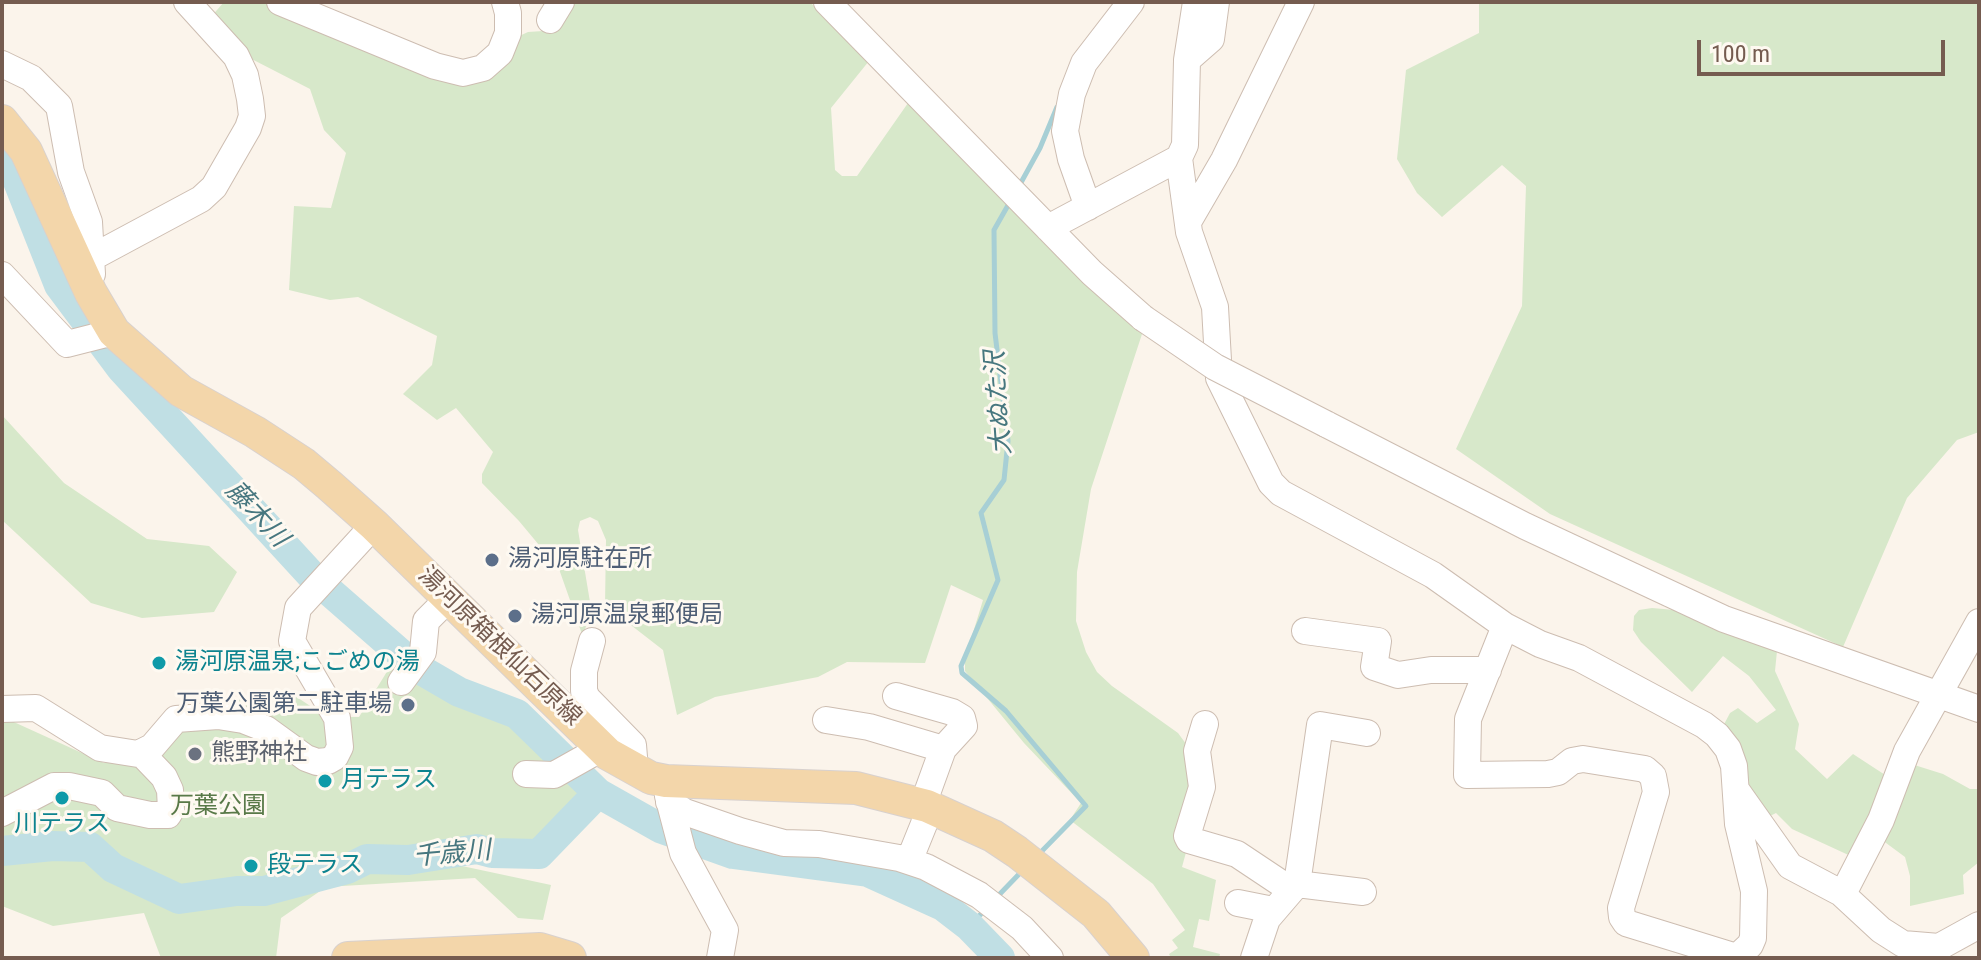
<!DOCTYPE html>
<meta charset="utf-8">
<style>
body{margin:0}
#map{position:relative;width:1981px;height:960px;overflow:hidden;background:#fbf4eb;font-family:"Roboto Condensed",sans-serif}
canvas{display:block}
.frame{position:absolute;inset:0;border:4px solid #755c50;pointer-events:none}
.scale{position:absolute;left:1697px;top:40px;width:248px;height:36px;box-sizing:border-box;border:4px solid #755c50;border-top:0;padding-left:10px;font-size:24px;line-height:28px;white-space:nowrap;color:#755c50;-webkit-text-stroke:6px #fef9f1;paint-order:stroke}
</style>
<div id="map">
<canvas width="1981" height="960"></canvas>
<div class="frame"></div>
<div class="scale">100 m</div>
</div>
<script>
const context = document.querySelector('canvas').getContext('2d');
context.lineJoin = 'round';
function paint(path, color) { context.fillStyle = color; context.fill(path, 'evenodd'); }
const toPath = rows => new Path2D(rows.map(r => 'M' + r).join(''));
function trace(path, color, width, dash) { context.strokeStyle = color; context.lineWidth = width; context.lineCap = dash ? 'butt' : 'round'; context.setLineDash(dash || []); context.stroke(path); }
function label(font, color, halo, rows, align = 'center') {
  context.font = font + ' "Roboto Condensed","Noto Sans JP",sans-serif'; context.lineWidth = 6; context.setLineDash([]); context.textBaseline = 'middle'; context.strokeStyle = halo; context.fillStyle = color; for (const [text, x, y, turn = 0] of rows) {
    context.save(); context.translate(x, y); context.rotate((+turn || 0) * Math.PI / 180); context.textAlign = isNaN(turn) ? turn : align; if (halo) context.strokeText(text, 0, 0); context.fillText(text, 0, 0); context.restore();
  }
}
paint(toPath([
 [224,2,263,2,392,60,464,80,515,38,528,32,543,31,568,2,810,2,869,61,831,108,835,170,842,176,857,176,908,103,1144,328,1091,489,1077,572,1076,621,1086,652,1097,672,1112,686,1178,733,1192,752,1188,845,1182,867,1216,880,1209,921,1199,919,1193,947,1220,954,1219,958,1171,958,1169,954,1178,948,1172,940,1185,930,1153,884,1070,820,1081,803,1024,743,965,671,965,659,983,600,951,585,925,663,847,662,818,677,715,697,677,715,663,650,605,605,606,540,598,521,590,517,580,521,578,530,591,608,583,637,559,569,519,521,482,483,482,474,493,452,456,408,437,420,403,394,432,365,437,336,358,297,330,300,289,290,294,206,331,208,346,153,324,130,310,89,238,52,210,18],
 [1479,2,1979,2,1979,432,1957,440,1907,498,1843,647,1550,514,1456,449,1522,306,1526,186,1502,165,1442,217,1417,193,1397,159,1406,70,1479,33],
 [2,415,64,483,147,539,209,546,237,572,214,612,142,618,91,603,2,520],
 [1652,608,1686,611,1777,651,1775,671,1799,724,1795,749,1827,779,1853,754,1899,784,1908,763,1943,774,1970,789,1979,789,1979,862,1963,875,1964,894,1910,906,1910,876,1905,857,1882,840,1868,864,1792,829,1776,813,1762,820,1721,730,1730,713,1738,708,1757,723,1776,710,1749,676,1723,656,1692,692,1641,642,1633,630,1634,616,1639,610],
 [396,657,513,718,598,793,539,854,492,853,477,849,446,854,462,866,551,885,543,920,518,918,475,878,326,887,281,918,276,958,161,958,144,913,53,926,2,906,2,719,5,718,104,763,145,756,195,705,286,690,327,717,359,717]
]), '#d7e8ca');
trace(toPath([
 [1018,188,1040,148,1057,107],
 [1011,200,994,230,995,333,1008,441,1004,480,981,513,998,580,961,666,962,673,1006,711,1086,806,1038,855],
 [996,898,1023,870],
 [969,926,984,911]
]), '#a7cfd5', 5);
trace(toPath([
 [2,153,17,179,59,285,121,368,313,577,416,667,459,692,517,714,598,793],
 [2,851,53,846,90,847,113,868,179,899,237,891,264,891,347,869,367,859,408,860,477,849,492,853,539,854,598,793,660,828,733,854,868,872,943,906,969,926,1000,958]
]), '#c0dfe4', 30);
const minor = toPath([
 [280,2,435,66,463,73,483,68,500,53,508,33,508,13,505,2],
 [827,2,1092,273,1143,318],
 [1196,2,1187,60,1185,145,1179,158,1189,232,1215,307,1219,378,1271,483,1281,493,1433,575,1505,626,1540,644,1579,658,1704,725,1717,735,1728,749,1734,766,1738,824,1754,891,1753,938,1750,945,1736,958],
 [550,20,561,2],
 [1187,60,1211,39,1216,2],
 [2,64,31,78,59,106,71,172,89,222,92,274],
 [1088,207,1071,159,1065,131,1072,94,1084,63,1131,2],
 [1188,222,1224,160,1301,2],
 [1048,228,1179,158],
 [93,257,201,199,214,187,248,128,252,116,250,99,245,75,236,56,187,2],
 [2,275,67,344,114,332],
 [1326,424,1525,526,1724,619,1979,709],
 [1505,626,1468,719,1467,775,1548,774,1558,772,1572,761,1583,759,1645,769,1653,776,1656,792,1621,908,1622,917,1626,923,1736,957],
 [1305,631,1378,641,1374,667,1398,675,1431,670,1488,670],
 [592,641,584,671,584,691,587,698,633,745,634,757,630,768],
 [401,682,423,652,426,621,449,598],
 [896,696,952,712,962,718,964,726,943,749,926,796,926,819,909,861],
 [2,709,36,708,100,748,138,754,152,747,176,719,218,716,243,720,266,729,306,758,317,762,328,761,335,757,340,747,337,718,292,641,298,608,374,525],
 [826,720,869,727,943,749],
 [1205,724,1197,751,1202,787,1187,836,1189,840,1237,854,1291,890],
 [526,774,554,775,602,748],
 [1737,791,1790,866,1841,893,1881,930,1903,944,1939,947,1979,925],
 [668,796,683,853,725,930,720,958],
 [669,802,685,812,740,831,784,843,819,844,899,858,926,867,979,895,1022,928,1050,958],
 [2,813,54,786,69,786,102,793,117,808,150,815,168,815,171,810,170,790,164,777,141,753],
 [1297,884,1363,892],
 [1841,893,1847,886,1881,820,1907,751,1979,622],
 [1238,903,1273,910],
 [1254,958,1267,919,1297,884,1320,725,1367,733]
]);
const major = toPath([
 [2,121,26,151,91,293,114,332,181,391,255,432,304,464,329,485,374,525,608,754,651,778,666,781,856,788,927,806,993,836,1017,852,1096,914,1133,958],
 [348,958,540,949,570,958]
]);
trace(minor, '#cdbdb1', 28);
trace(major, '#d8d1ce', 34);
trace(minor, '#fff', 26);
trace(major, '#f3d6aa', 32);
const minorBridge = toPath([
 [1143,318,1215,367,1326,424]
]);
trace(minorBridge, '#cdbdb1', 28, []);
trace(minorBridge, '#fff', 26);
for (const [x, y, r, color] of [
 [492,560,8,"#5c6f8a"],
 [515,616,8,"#5c6f8a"],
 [159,663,8,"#0f9aa8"],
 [408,705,8,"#5c6f8a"],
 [195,754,8,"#6b7280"],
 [325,781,8,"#0f9aa8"],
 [62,798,8,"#0f9aa8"],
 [251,866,8,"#0f9aa8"]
]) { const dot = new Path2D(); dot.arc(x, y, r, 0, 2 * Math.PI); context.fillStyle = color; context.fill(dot); trace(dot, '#fef9f1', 3); }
label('24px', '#4e5e75', '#fef9f1', [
 ["湯河原駐在所",508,560],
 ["湯河原温泉郵便局",531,616],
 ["万葉公園第二駐車場",392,705,"right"]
], 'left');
label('24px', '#755c50', '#fef9f1', [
 ["湯河原箱根仙石原線",499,647,44]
]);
label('24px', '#0d838f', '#fef9f1', [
 ["湯河原温泉;こごめの湯",175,663],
 ["月テラス",341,781],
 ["川テラス",62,825,"center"],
 ["段テラス",267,866]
], 'left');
label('24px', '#5b616d', '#fef9f1', [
 ["熊野神社",211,754]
], 'left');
label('24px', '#587948', '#fef9f1', [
 ["万葉公園",218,807]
]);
label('italic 26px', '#47777f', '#fef9f1', [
 ["大ぬた沢",1000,403,-94],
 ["藤木川",256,515,47],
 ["千歳川",452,855,-5]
]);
</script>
